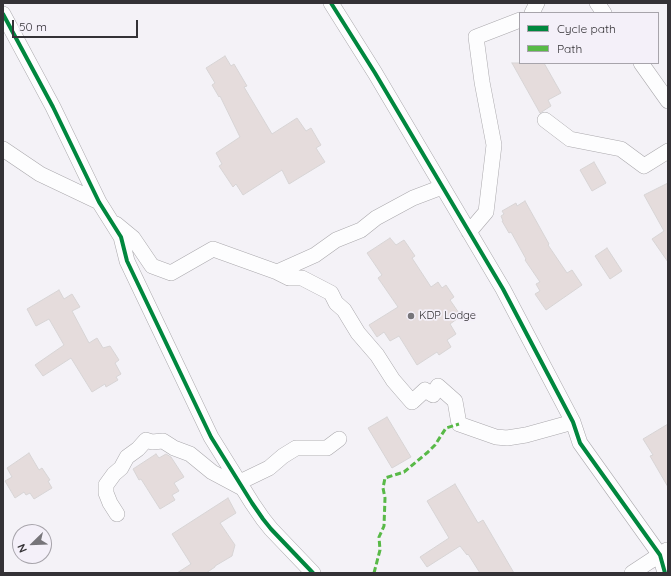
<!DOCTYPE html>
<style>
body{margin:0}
#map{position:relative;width:671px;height:576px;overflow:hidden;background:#f4f2f7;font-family:Quicksand,sans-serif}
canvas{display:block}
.frame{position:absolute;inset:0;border:4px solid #343236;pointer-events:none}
.legend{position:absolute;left:519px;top:12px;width:140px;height:52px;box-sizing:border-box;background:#f4f0f9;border:1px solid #a7a4ab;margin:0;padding:5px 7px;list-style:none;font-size:12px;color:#343236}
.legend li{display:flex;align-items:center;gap:8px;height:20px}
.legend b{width:20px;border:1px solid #a7a4ab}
.north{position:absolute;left:12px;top:524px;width:40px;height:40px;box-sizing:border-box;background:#f4f0f9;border:1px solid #a7a4ab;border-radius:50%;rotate:247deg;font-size:11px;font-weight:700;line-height:16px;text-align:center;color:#343236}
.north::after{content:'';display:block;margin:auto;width:14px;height:18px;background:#77757a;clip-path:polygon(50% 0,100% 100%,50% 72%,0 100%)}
.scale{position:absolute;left:12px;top:20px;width:126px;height:18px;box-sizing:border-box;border:2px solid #343236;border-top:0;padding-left:5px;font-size:12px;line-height:14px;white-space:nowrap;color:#343236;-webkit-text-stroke:3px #f4f0f9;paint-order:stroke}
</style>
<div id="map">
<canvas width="671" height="576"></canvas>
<div class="frame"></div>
<ul class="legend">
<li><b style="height:5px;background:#00873e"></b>Cycle path</li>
<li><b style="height:5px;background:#58b947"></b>Path</li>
</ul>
<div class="north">N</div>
<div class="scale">50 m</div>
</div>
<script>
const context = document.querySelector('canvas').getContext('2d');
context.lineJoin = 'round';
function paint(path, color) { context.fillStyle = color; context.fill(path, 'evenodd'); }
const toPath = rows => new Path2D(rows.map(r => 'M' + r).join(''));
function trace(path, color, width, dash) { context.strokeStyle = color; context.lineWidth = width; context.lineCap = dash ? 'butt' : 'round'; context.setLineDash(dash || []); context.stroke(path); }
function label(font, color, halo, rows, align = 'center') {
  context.font = font + ' Quicksand,sans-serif'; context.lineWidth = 3.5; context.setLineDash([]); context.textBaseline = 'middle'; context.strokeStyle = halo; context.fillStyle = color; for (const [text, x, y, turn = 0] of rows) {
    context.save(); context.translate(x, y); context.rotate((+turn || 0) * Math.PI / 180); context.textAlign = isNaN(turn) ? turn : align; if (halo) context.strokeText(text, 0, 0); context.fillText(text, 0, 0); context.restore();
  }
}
const building = toPath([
 [225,56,231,66,234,64,247,86,244,87,272,134,297,118,306,131,311,128,321,145,316,148,325,162,289,184,282,170,243,195,236,184,233,187,219,166,222,164,216,153,240,137,220,96,219,97,212,85,215,83,206,68,225,56],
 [512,63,544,63,561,93,548,100,551,106,540,113,512,63],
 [594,162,606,183,592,191,580,170,594,162],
 [668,183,668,262,652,239,664,231,644,195,668,183],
 [525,201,549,244,548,245,567,273,572,270,582,285,546,310,535,294,540,291,536,284,540,282,525,260,526,259,511,232,509,233,502,221,503,221,501,216,504,214,502,211,516,203,517,206,525,201],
 [390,238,396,245,404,240,415,256,412,258,431,287,438,282,442,288,446,285,454,297,450,300,461,316,450,324,456,334,447,340,451,347,439,355,437,352,417,365,399,336,390,341,384,332,377,337,369,325,398,307,378,278,382,275,367,253,390,238],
 [607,248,622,271,610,279,595,256,607,248],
 [59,290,64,299,72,294,80,307,72,311,89,343,97,338,103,348,110,346,119,360,115,363,121,374,116,377,118,380,106,387,105,384,92,392,71,358,43,376,35,365,64,345,49,319,36,326,27,309,59,290],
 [387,417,411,457,392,468,368,428,387,417],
 [668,424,668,487,650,456,653,455,643,439,668,424],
 [29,453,39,470,42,468,50,480,48,481,52,488,34,499,30,493,26,495,24,492,15,498,5,481,12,477,7,468,29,453],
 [156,454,159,458,166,454,171,457,184,477,174,483,179,491,172,495,175,500,160,509,141,479,139,480,133,469,156,454],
 [455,484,478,523,483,520,514,573,480,573,468,554,467,555,460,546,427,567,420,557,449,538,427,501,455,484],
 [228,498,236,513,220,523,235,545,232,556,215,566,215,567,206,573,177,573,191,564,172,534,228,498]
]);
paint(building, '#e5dcdc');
trace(building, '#d7d4d5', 1);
const minor = toPath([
 [331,3,375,73,503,289,573,422,580,443,660,555,665,573],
 [597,3,604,13],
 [532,13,537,3],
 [3,14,53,107,99,202,121,237,127,261,137,282,211,437,252,503,263,519,271,529,313,573],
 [641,63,668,101],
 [545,120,570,139,621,149,644,166,668,151],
 [3,149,40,174,99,202],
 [116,224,133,238,152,266,171,273,213,249,277,272,289,278,302,278,331,293,336,303,344,310,358,333,377,355,393,380,412,402,425,390,433,395,438,386,455,401,459,424,496,437,507,438,526,435,573,422],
 [469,232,486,212,494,145,482,82,476,37,520,20],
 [277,272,315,255,336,240,361,230,376,218,413,198,442,187],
 [240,482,269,468,283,456,296,448,327,448,339,439],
 [117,514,110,503,106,493,106,485,114,474,121,468,127,457,138,449,146,440,152,442,163,441,174,448,190,454,212,472,242,488],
 [632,573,667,550]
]);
trace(minor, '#aaa8ac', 16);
trace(minor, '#fdfdfe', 15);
trace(toPath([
 [374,573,380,550,379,537,384,526,385,498,383,488,385,478,404,472,428,452,435,445,446,428,459,424]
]), '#58b947', 3, [6, 3]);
trace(toPath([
 [331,3,375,73,503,289,573,422,580,443,660,555,665,573],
 [3,14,53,107,99,202,121,237,127,261,137,282,211,437,252,503,263,519,271,529,313,573]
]), '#00873e', 4);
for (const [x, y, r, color] of [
 [411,316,4,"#77757a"]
]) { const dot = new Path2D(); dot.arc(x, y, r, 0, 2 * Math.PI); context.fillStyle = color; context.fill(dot); trace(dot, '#f4f0f9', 1.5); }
label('11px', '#343236', '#f4f0f9', [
 ["KDP Lodge",419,316]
], 'left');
</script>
